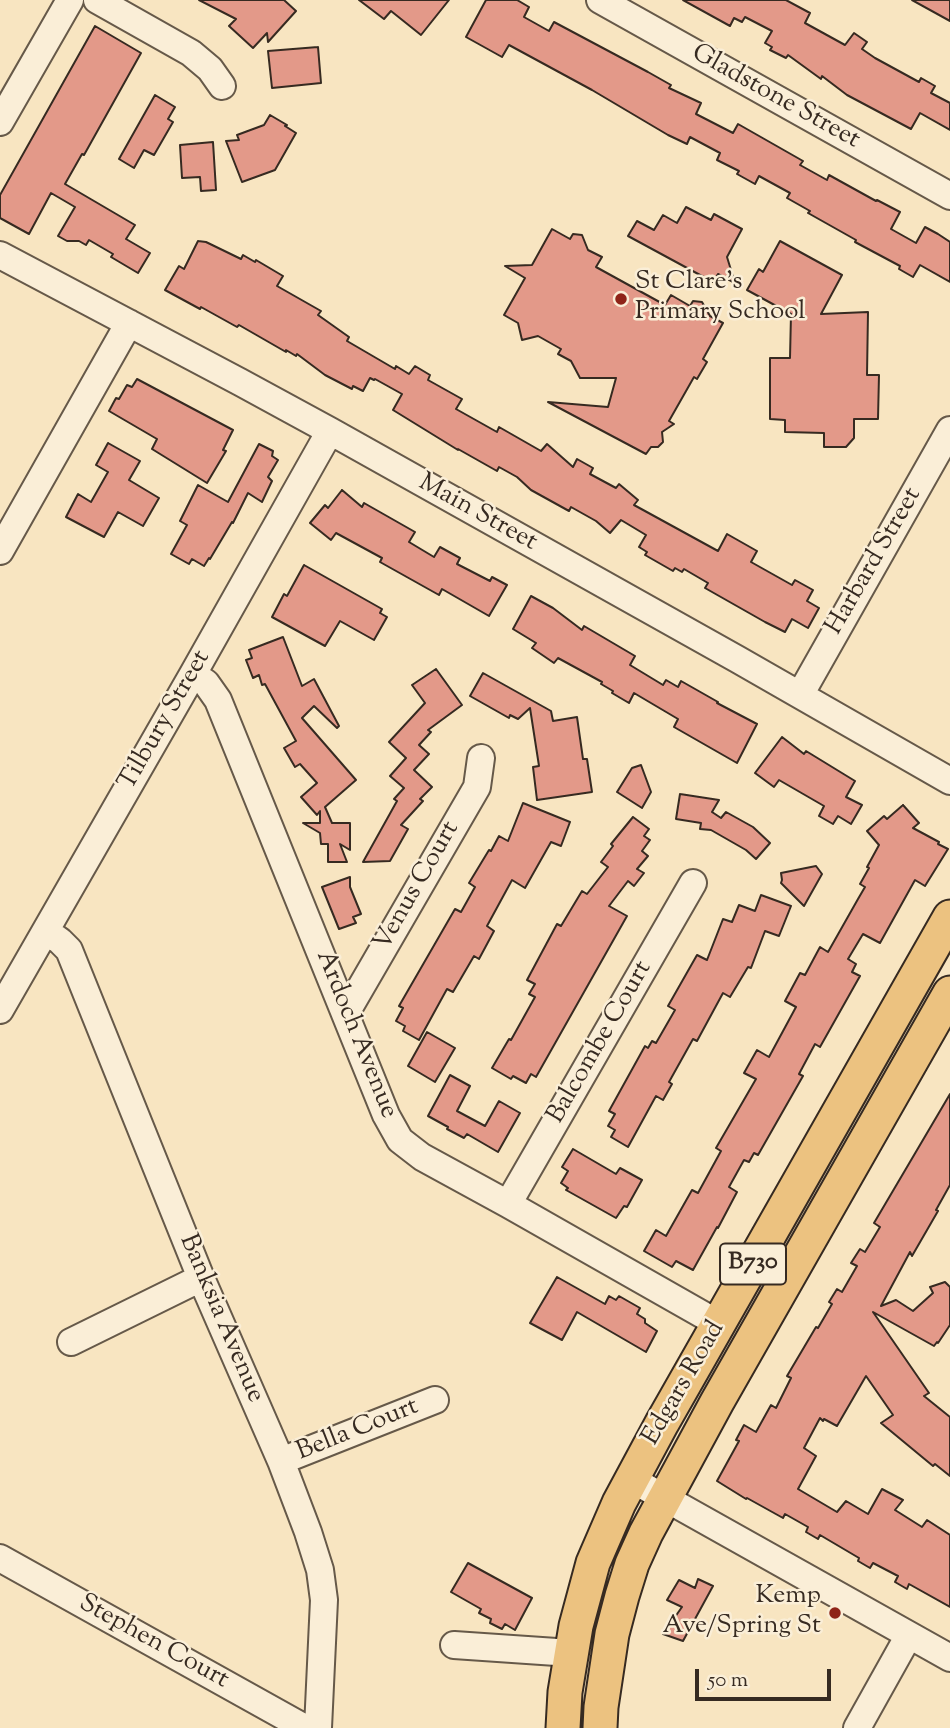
<!DOCTYPE html>
<style>
body{margin:0}
#map{position:relative;width:950px;height:1728px;overflow:hidden;background:#f8e5c1;font-family:"Sorts Mill Goudy",serif}
canvas{display:block}
.scale{position:absolute;left:695px;top:1669px;width:136px;height:32px;box-sizing:border-box;border:4px solid #362a21;border-top:0;padding-left:9px;font-size:21px;line-height:24px;white-space:nowrap;color:#362a21;-webkit-text-stroke:5px #faeed7;paint-order:stroke}
</style>
<div id="map">
<canvas width="950" height="1728"></canvas>
<div class="scale">50 m</div>
</div>
<script>
const context = document.querySelector('canvas').getContext('2d');
context.lineJoin = 'round';
function paint(path, color) { context.fillStyle = color; context.fill(path, 'evenodd'); }
const toPath = rows => new Path2D(rows.map(r => 'M' + r).join(''));
function trace(path, color, width, dash) { context.strokeStyle = color; context.lineWidth = width; context.lineCap = dash ? 'butt' : 'round'; context.setLineDash(dash || []); context.stroke(path); }
function label(font, color, halo, rows, align = 'center') {
  context.font = font + ' "Sorts Mill Goudy",serif'; context.lineWidth = 5; context.setLineDash([]); context.textBaseline = 'middle'; context.strokeStyle = halo; context.fillStyle = color; for (const [text, x, y, turn = 0] of rows) {
    context.save(); context.translate(x, y); context.rotate((+turn || 0) * Math.PI / 180); context.textAlign = isNaN(turn) ? turn : align; if (halo) context.strokeText(text, 0, 0); context.fillText(text, 0, 0); context.restore();
  }
}
const building = toPath([
 [199,0,284,0,296,11,268,42,267,33,253,48,229,26,236,19,199,0],
 [359,0,449,0,421,35,391,11,384,19,359,0],
 [486,0,517,0,529,7,524,17,549,31,554,22,648,72,671,85,669,88,701,103,696,114,733,133,738,124,803,161,800,165,827,180,829,175,876,201,877,200,900,212,891,229,916,243,925,227,938,234,950,242,950,282,920,265,913,277,899,269,900,266,855,242,856,240,808,213,810,211,787,198,790,193,759,176,755,184,737,174,739,171,717,160,720,153,690,137,687,144,668,135,592,90,509,45,502,57,466,37,486,0],
 [683,0,786,0,810,13,805,23,845,45,854,33,867,42,862,49,875,58,919,82,921,78,935,86,931,93,950,103,950,130,920,113,911,129,847,95,822,76,821,79,788,55,786,58,770,50,772,47,765,43,772,31,745,17,742,22,734,18,730,26,683,0],
 [912,0,950,0,950,21,912,0],
 [95,26,141,53,84,155,82,154,65,184,135,225,126,239,150,253,138,273,111,257,113,254,89,240,86,245,79,241,67,241,58,236,75,207,51,193,29,234,0,218,0,195,95,26],
 [318,47,321,83,272,88,268,51,318,47],
 [155,95,175,107,168,119,173,122,154,155,144,150,134,168,119,159,155,95],
 [270,115,287,125,285,126,296,133,275,170,242,182,226,141,239,140,237,135,264,125,270,115],
 [213,142,216,190,201,191,200,177,182,178,180,145,213,142],
 [686,207,711,220,714,214,742,229,727,257,735,283,718,274,713,282,628,236,637,221,654,230,663,215,677,223,686,207],
 [552,229,570,239,573,234,582,235,588,250,602,257,596,267,665,305,671,295,690,306,693,301,702,302,710,316,723,323,703,359,707,362,697,379,694,377,669,421,674,424,662,432,663,442,658,447,651,447,646,454,548,402,608,407,616,378,580,378,571,361,558,354,561,349,538,336,522,340,518,323,504,315,525,278,505,266,532,265,552,229],
 [198,241,206,242,241,259,243,255,255,262,256,260,283,276,277,286,321,311,318,315,349,337,347,341,395,369,396,366,409,374,415,366,430,375,428,380,462,399,456,409,497,432,499,427,541,451,547,444,573,467,577,459,593,468,590,474,616,488,619,484,638,500,634,505,718,551,727,534,757,551,751,562,792,585,795,580,813,590,807,601,819,608,808,628,792,619,785,632,765,622,705,588,708,583,684,569,682,572,675,568,673,571,645,555,647,552,639,547,646,535,621,520,610,533,596,521,571,507,569,511,531,490,517,477,499,467,497,471,458,449,458,450,393,410,402,394,375,379,374,380,370,378,363,391,353,386,352,389,325,375,297,354,296,356,286,350,286,352,239,325,237,327,201,307,200,309,165,290,179,266,184,269,198,241],
 [780,241,842,275,821,314,868,312,867,375,879,375,878,419,854,419,854,438,846,447,824,447,824,433,785,432,785,420,770,419,770,358,790,358,791,314,747,290,759,269,763,272,780,241],
 [137,379,233,430,223,450,226,451,207,483,152,449,157,439,109,411,116,398,119,399,127,385,132,387,137,379],
 [108,443,140,461,129,480,159,498,143,526,118,512,104,537,66,517,78,494,91,502,108,472,96,465,108,443],
 [259,444,273,451,272,456,278,460,268,477,272,481,262,502,248,493,233,523,232,522,210,559,209,558,204,566,192,559,189,564,171,554,187,525,180,521,198,485,228,502,259,444],
 [342,490,362,507,364,503,415,532,409,542,434,557,440,547,460,558,457,564,490,581,492,577,507,585,489,616,442,589,439,595,380,562,382,558,336,533,331,540,310,523,325,505,328,508,342,490],
 [304,565,382,609,380,613,387,617,374,640,340,621,325,646,272,617,284,594,287,596,304,565],
 [531,596,553,608,582,630,584,626,635,656,630,665,663,685,666,680,678,687,681,681,718,702,717,703,757,724,737,763,674,727,678,719,634,693,629,703,612,693,613,691,601,684,602,682,558,658,554,663,532,648,536,643,513,629,531,596],
 [283,637,302,686,314,679,339,726,337,728,314,706,302,718,356,780,325,807,332,823,350,823,350,850,340,844,347,862,328,862,328,844,321,844,320,833,303,823,320,823,320,811,317,815,301,797,317,783,300,764,295,767,284,748,296,741,265,684,262,685,259,675,253,678,246,660,252,658,249,650,283,637],
 [436,669,462,705,428,730,431,732,419,745,429,754,414,770,432,787,420,799,423,801,401,825,408,829,390,861,363,862,397,801,394,799,404,788,390,776,406,758,389,742,425,703,412,685,436,669],
 [483,673,551,711,553,721,577,717,583,759,587,759,592,792,537,800,533,767,539,766,530,708,518,719,510,715,509,718,470,696,483,673],
 [782,737,804,754,806,751,855,781,846,797,862,805,851,824,838,816,833,824,819,816,824,806,779,780,774,787,755,773,782,737],
 [641,765,651,792,642,808,617,792,632,768,641,765],
 [680,794,719,800,712,812,721,818,726,812,753,827,770,843,756,859,746,850,711,830,700,829,701,823,676,819,680,794],
 [523,803,570,822,561,846,551,842,525,888,512,880,487,926,494,931,479,959,474,956,453,992,447,989,419,1040,403,1031,405,1026,396,1021,403,1008,399,1006,455,909,461,912,475,887,469,883,489,850,491,851,499,836,508,841,523,803],
 [903,805,919,823,913,828,939,842,938,844,948,849,925,886,915,880,880,943,863,934,848,959,856,964,852,972,860,976,820,1047,815,1044,799,1074,803,1076,758,1155,754,1153,749,1162,744,1160,729,1187,737,1192,718,1228,717,1227,693,1270,676,1261,672,1267,644,1251,656,1230,666,1236,692,1190,698,1193,721,1151,716,1148,756,1079,744,1073,757,1050,769,1057,796,1007,785,1001,800,973,805,975,820,947,828,952,858,899,865,887,860,884,869,868,867,867,879,845,867,831,884,816,887,819,903,805],
 [633,817,649,829,644,836,650,840,642,851,648,856,637,869,644,873,634,886,628,881,609,906,627,916,536,1077,531,1074,526,1083,513,1076,511,1079,492,1068,509,1039,511,1040,535,997,529,994,535,984,527,980,557,924,561,926,582,891,587,894,608,867,601,862,613,846,611,844,633,817],
 [816,866,822,874,804,906,781,883,782,880,781,873,816,866],
 [350,877,350,887,361,914,353,917,356,923,339,929,322,887,350,877],
 [761,895,791,906,779,936,765,931,751,968,748,967,730,997,723,993,697,1041,693,1039,669,1082,672,1084,663,1100,656,1096,628,1147,611,1137,615,1130,608,1126,615,1114,609,1111,645,1046,648,1048,652,1041,656,1043,675,1010,668,1006,697,955,707,960,723,919,732,922,739,905,755,911,761,895],
 [427,1032,455,1048,435,1082,408,1066,427,1032],
 [450,1075,470,1086,457,1111,485,1126,499,1101,520,1113,498,1152,467,1134,464,1138,447,1129,448,1127,428,1116,450,1075],
 [950,1094,950,1185,936,1210,938,1211,912,1256,910,1252,881,1306,896,1300,913,1311,933,1293,930,1287,945,1282,950,1287,950,1325,938,1343,937,1342,934,1346,873,1312,929,1393,924,1396,950,1417,950,1476,935,1464,933,1466,881,1423,893,1415,866,1376,837,1426,824,1419,823,1421,820,1418,804,1448,816,1456,798,1489,837,1512,846,1501,868,1514,882,1489,903,1500,895,1510,922,1527,927,1520,950,1535,950,1607,909,1584,907,1589,895,1582,898,1576,873,1563,870,1568,858,1561,859,1558,820,1535,818,1539,806,1532,808,1527,785,1514,783,1518,747,1498,746,1499,717,1481,739,1441,736,1440,744,1425,756,1432,771,1405,776,1408,791,1378,787,1376,816,1327,818,1328,832,1304,829,1302,837,1289,842,1292,857,1266,851,1263,860,1249,865,1252,880,1227,874,1223,950,1094],
 [573,1149,616,1174,620,1168,642,1180,627,1207,624,1206,616,1218,566,1190,568,1188,561,1183,568,1171,562,1167,573,1149],
 [557,1277,605,1304,609,1296,616,1300,619,1296,640,1308,637,1314,645,1319,645,1323,657,1331,646,1352,577,1312,562,1340,530,1323,557,1277],
 [468,1563,532,1598,515,1630,505,1624,502,1629,490,1623,491,1619,479,1613,481,1609,451,1592,468,1563],
 [698,1579,713,1586,683,1641,663,1634,682,1607,667,1600,679,1580,695,1588,698,1579]
]);
paint(building, '#e39989');
trace(building, '#362a21', 2);
const minor = toPath([
 [97,0,191,53,210,69,222,86],
 [600,0,950,196],
 [0,122,70,0],
 [0,255,240,382,330,431,737,659,950,781],
 [0,551,129,323],
 [193,674,206,683,218,700,386,1115,400,1140,422,1157,508,1204,719,1324],
 [800,695,950,430],
 [46,931,60,941,69,950,201,1278,281,1461,308,1532,320,1570,324,1600,318,1728],
 [0,1010,193,674,330,431],
 [346,1013,477,787,481,758],
 [508,1204,693,883],
 [71,1342,201,1278],
 [281,1461,435,1400],
 [631,1479,950,1658],
 [0,1558,305,1728],
 [454,1645,571,1653],
 [857,1728,909,1635]
]);
const major = toPath([
 [563,1728,565,1692,576,1626,593,1563,619,1503,662,1423,950,917],
 [600,1728,601,1707,612,1634,622,1596,632,1564,646,1533,717,1402,950,993]
]);
trace(minor, '#665949', 30);
trace(major, '#362a21', 37);
trace(minor, '#faeed7', 26);
trace(major, '#ecc280', 33);
for (const [x, y, r, color] of [
 [621,299,7,"#8f2418"],
 [835,1613,7,"#8f2418"]
]) { const dot = new Path2D(); dot.arc(x, y, r, 0, 2 * Math.PI); context.fillStyle = color; context.fill(dot); trace(dot, '#faeed7', 2.5); }
for (const [x, y, w] of [
 [753,1264,66]
]) { const box = new Path2D(); box.roundRect(x - w / 2, y - 20.5, w, 41, 5); context.fillStyle = '#faeed7'; context.fill(box); trace(box, '#362a21', 2); }
label('bold 24px', '#362a21', null, [
 ["B730",753,1264]
]);
label('26px', '#362a21', '#faeed7', [
 ["Gladstone Street",775,98,29],
 ["Main Street",477,514,29],
 ["Harbard Street",875,562,-60],
 ["Tilbury Street",166,721,-60],
 ["Venus Court",418,887,-60],
 ["Ardoch Avenue",355,1035,68],
 ["Balcombe Court",601,1043,-60],
 ["Banksia Avenue",220,1319,67],
 ["Edgars Road",685,1384,-60],
 ["Bella Court",358,1431,-22],
 ["Stephen Court",153,1643,29]
]);
label('26px', '#362a21', '#faeed7', [
 ["St Clare's",635,284],
 ["Primary School",635,314],
 ["Kemp",821,1598,"right"],
 ["Ave/Spring St",821,1628,"right"]
], 'left');
</script>
